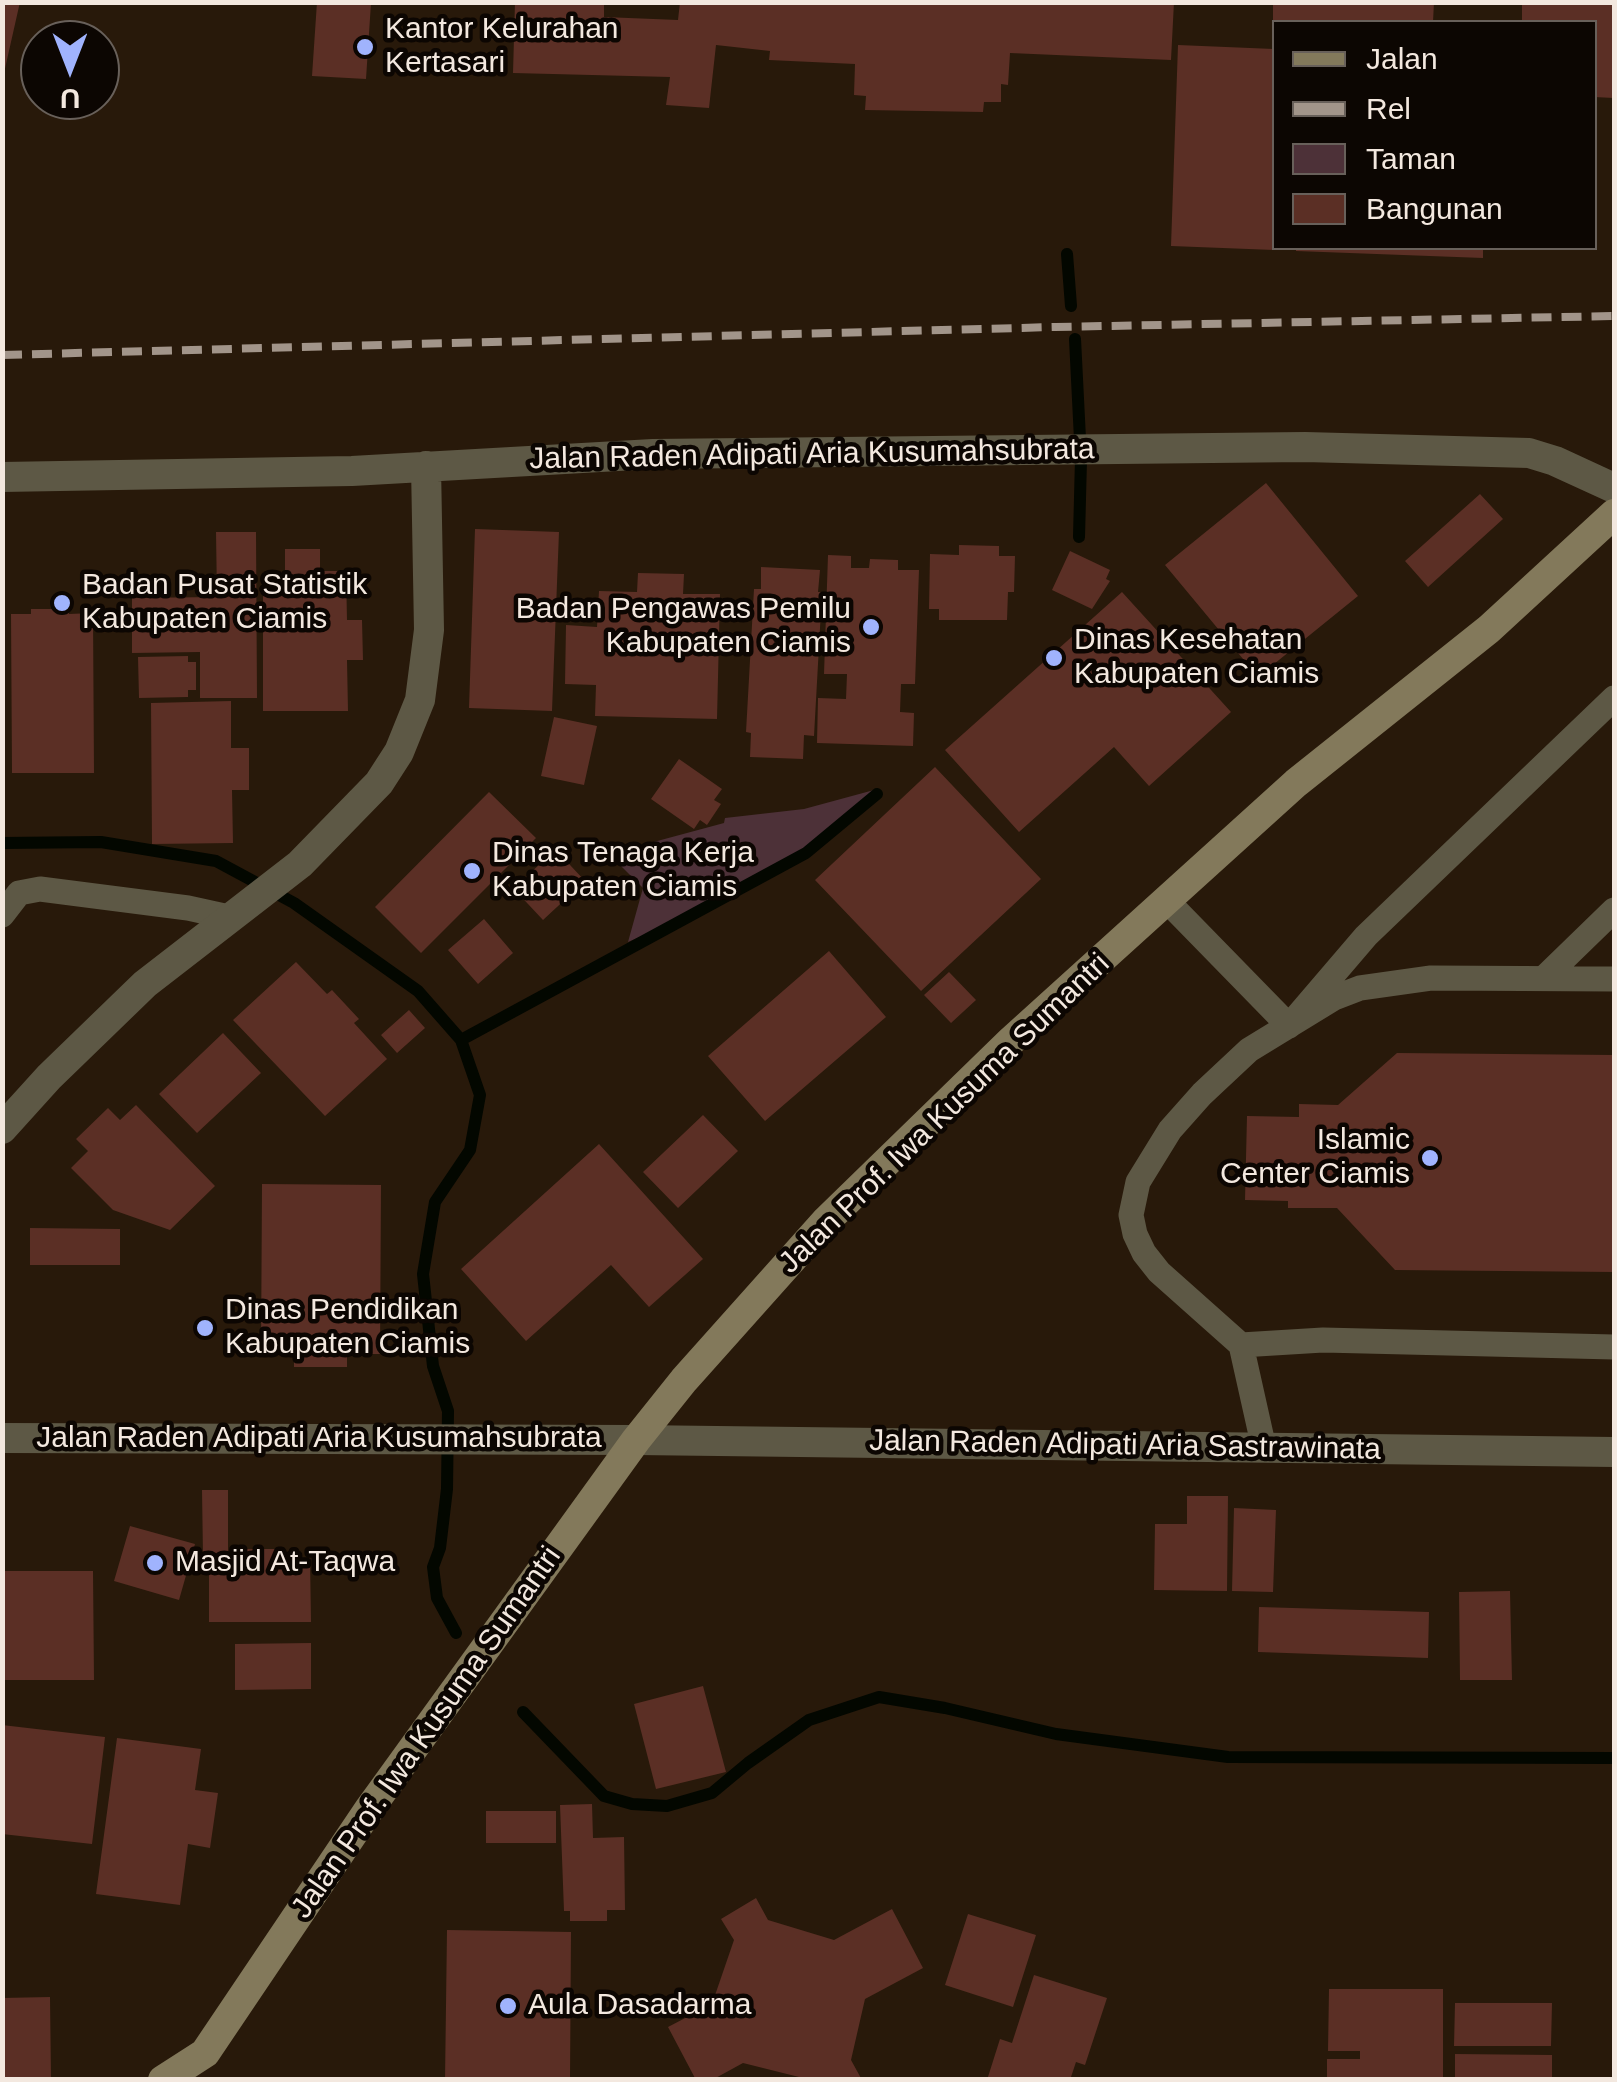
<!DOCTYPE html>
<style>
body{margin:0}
#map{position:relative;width:1617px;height:2082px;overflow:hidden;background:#28190a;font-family:Helvetica,sans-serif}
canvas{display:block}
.frame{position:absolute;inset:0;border:5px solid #f3e8df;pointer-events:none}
.legend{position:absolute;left:1272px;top:20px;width:325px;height:230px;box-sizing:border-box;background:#0c0602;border:2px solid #68605a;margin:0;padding:12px 18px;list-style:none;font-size:30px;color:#f3e8df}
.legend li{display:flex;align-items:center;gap:20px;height:50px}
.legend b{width:50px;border:2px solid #68605a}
.north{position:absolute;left:20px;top:20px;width:100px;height:100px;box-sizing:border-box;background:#0c0602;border:2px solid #68605a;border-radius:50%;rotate:180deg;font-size:28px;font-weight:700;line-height:40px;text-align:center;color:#f3e8df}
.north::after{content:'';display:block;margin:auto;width:35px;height:45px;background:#a0b3fd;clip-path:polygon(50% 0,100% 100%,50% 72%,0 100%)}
</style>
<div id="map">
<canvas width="1617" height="2082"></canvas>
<div class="frame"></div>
<ul class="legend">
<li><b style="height:12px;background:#83795b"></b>Jalan</li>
<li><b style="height:12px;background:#a2958a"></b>Rel</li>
<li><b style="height:28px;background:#4d3138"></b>Taman</li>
<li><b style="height:28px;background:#5b2f25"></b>Bangunan</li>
</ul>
<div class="north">U</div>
</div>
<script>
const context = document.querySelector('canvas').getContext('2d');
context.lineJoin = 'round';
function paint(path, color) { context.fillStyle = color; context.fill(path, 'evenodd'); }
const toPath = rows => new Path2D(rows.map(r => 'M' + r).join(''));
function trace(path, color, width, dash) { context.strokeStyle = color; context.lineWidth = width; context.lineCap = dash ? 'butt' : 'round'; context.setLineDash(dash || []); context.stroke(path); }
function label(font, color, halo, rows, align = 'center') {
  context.font = font + ' Helvetica,sans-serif'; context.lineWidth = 9; context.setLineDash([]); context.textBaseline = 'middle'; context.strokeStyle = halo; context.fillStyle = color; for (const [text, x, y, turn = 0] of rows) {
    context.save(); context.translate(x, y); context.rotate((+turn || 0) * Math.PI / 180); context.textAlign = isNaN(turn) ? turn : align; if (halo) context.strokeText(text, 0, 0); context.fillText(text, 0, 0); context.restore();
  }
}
paint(toPath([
 [874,790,809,846,661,928,628,942,643,888,609,854,724,823,725,818,804,809]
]), '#4d3138');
trace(toPath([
 [1067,254,1071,306],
 [1075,339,1081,459,1079,537],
 [2,843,101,842,216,861,294,903,418,991,461,1040,480,1095,470,1150,435,1202,423,1274,433,1366,448,1411,447,1489,440,1548,433,1567,437,1598,456,1633],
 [461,1040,806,853,877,794],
 [523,1712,604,1796,632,1804,667,1806,712,1793,748,1763,809,1720,879,1697,945,1708,1056,1734,1228,1757,1614,1758]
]), '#030700', 12);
paint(toPath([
 [2,2,20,2,4,73,2,73],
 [317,2,371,3,366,79,312,76],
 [515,2,604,2,604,17,678,20,680,2,1174,2,1171,60,1010,53,1008,85,1001,84,1001,102,984,102,983,112,865,110,866,96,854,95,855,64,769,60,770,51,716,45,709,108,666,105,670,77,513,73],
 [1273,2,1434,2,1433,22,1273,22],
 [1522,2,1614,2,1614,98,1594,97,1594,22,1522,22],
 [1178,45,1274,49,1274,250,1171,246],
 [1296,248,1483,248,1483,258,1296,251],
 [1266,483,1358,596,1258,677,1165,565],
 [1480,494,1503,519,1428,587,1405,561],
 [475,529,559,532,552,711,469,708],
 [216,532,256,532,257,698,200,698,200,652,132,653,132,598,217,597],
 [959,545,999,546,999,556,1015,556,1014,592,1008,592,1007,620,939,620,939,609,929,609,930,554,959,555],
 [285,549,320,549,320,571,346,571,347,620,362,620,363,660,347,660,348,711,263,711,263,572,285,572],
 [1070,551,1110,570,1106,579,1110,581,1092,609,1052,590],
 [828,555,851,556,851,568,869,568,870,559,898,560,898,570,919,570,915,684,901,684,900,712,914,713,913,746,817,743,818,698,846,699,847,674,824,674],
 [761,567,820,570,818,592,822,592,814,736,804,735,803,759,750,757,751,733,746,732,754,589,761,589],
 [638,573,684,574,683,594,720,594,717,719,595,716,596,685,565,684,566,625,597,627,599,591,637,592],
 [1122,592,1231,712,1149,786,1114,747,1019,832,945,750],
 [31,609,69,609,69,614,93,613,94,773,12,773,11,614,31,614],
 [188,656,188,662,196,662,196,690,188,690,188,697,139,698,138,657],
 [231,701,231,748,249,748,249,790,232,790,233,843,152,844,151,703],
 [554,717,597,726,584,785,541,776],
 [679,759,722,789,714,800,721,804,707,825,700,820,694,829,651,799],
 [935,767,1041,879,921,991,815,880],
 [489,792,536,838,421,953,375,907],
 [556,850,585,881,543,920,513,888],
 [484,919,513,953,478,984,448,950],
 [829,951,886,1017,765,1121,708,1056],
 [296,962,327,994,332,990,359,1019,354,1023,387,1059,325,1116,233,1020],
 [949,972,976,1000,951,1023,924,995],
 [409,1010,425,1028,397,1053,381,1035],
 [223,1033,261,1073,197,1133,159,1094],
 [1397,1053,1614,1055,1614,1272,1395,1270,1337,1208,1288,1208,1288,1201,1245,1200,1247,1116,1299,1117,1299,1104,1338,1105],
 [136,1105,215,1186,170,1230,113,1210,71,1168,88,1151,76,1139,108,1108,120,1120],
 [703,1115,738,1151,678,1208,643,1172],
 [599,1144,703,1259,649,1307,611,1265,526,1341,461,1269],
 [262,1184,381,1185,380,1354,347,1354,347,1367,294,1367,294,1354,261,1354],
 [30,1228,120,1229,120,1265,30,1265],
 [202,1490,228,1490,228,1559,242,1559,242,1549,275,1549,275,1559,310,1558,311,1622,209,1622,209,1557,203,1557],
 [1187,1496,1228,1496,1227,1591,1154,1590,1155,1524,1187,1524],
 [1234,1508,1276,1510,1273,1592,1232,1591],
 [130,1526,195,1544,179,1600,114,1581],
 [2,1571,93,1571,94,1680,2,1680],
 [1510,1591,1512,1680,1460,1680,1459,1592],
 [1259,1607,1429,1612,1428,1658,1258,1652],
 [311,1643,311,1689,235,1690,235,1644],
 [703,1686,726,1772,656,1789,634,1704],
 [2,1725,105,1737,92,1844,2,1834],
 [117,1738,201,1749,195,1790,218,1793,210,1848,188,1844,180,1905,96,1894],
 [592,1804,593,1838,624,1837,625,1910,607,1910,607,1921,570,1921,570,1911,564,1911,560,1805],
 [486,1811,556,1811,556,1843,486,1843],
 [756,1898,768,1920,834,1940,892,1909,923,1968,865,1999,851,2060,862,2080,811,2080,743,2063,712,2080,696,2080,668,2027,712,2004,734,1940,721,1919],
 [968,1914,1036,1935,1013,2007,945,1985],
 [447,1930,571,1932,570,2080,445,2080],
 [1034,1975,1107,1998,1085,2065,1076,2062,1070,2080,987,2080,1000,2039,1012,2043],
 [1329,1989,1443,1989,1443,2080,1327,2080,1327,2059,1360,2059,1360,2051,1328,2051],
 [50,1997,51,2080,2,2080,2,1998],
 [1455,2003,1552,2003,1551,2046,1454,2046],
 [1455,2054,1552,2055,1552,2080,1455,2080]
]), '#5b2f25');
trace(toPath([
 [1166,900,1289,1026,1366,936,1614,698],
 [2,915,19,893,40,889,188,908,229,917],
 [1545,977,1614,910],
 [1241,1345,1323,1340,1614,1347],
 [1264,1448,1241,1345,1159,1272,1144,1253,1135,1234,1131,1215,1138,1182,1170,1130,1202,1094,1249,1050,1334,998,1360,988,1431,978,1614,979]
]), '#5d5845', 25);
trace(toPath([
 [2,477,352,471,653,454,1305,447,1529,453,1555,461,1614,488],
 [2,1129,49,1077,145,984,300,864,379,783,399,752,420,700,429,630,426,466],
 [2,1438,636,1440,1614,1452]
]), '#5d5845', 30);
trace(toPath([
 [163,2080,205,2053,370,1808,636,1440,684,1380,826,1221,1012,1040,1296,783,1489,629,1614,514]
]), '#83795b', 30);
trace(toPath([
 [2,355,1055,327,1614,316]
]), '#a2958a', 8, [20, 10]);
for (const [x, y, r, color] of [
 [365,47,10,"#a0b3fd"],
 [62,603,10,"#a0b3fd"],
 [871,627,10,"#a0b3fd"],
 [1054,658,10,"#a0b3fd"],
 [472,871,10,"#a0b3fd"],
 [1430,1158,10,"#a0b3fd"],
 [205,1328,10,"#a0b3fd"],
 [155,1563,10,"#a0b3fd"],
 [508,2006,10,"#a0b3fd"]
]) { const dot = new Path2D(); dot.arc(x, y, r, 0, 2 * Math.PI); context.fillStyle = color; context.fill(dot); trace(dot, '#0c0602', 4); }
label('30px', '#f3e8df', '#0c0602', [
 ["Kantor Kelurahan",385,30],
 ["Kertasari",385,64],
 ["Badan Pusat Statistik",82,586],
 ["Kabupaten Ciamis",82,620],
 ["Badan Pengawas Pemilu",851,610,"right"],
 ["Kabupaten Ciamis",851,644,"right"],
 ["Dinas Kesehatan",1074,641],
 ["Kabupaten Ciamis",1074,675],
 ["Dinas Tenaga Kerja",492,854],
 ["Kabupaten Ciamis",492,888],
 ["Islamic",1410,1141,"right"],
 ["Center Ciamis",1410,1175,"right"],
 ["Dinas Pendidikan",225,1311],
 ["Kabupaten Ciamis",225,1345],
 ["Masjid At-Taqwa",175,1563],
 ["Aula Dasadarma",528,2006]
], 'left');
label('30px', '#f3e8df', '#0c0602', [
 ["Jalan Raden Adipati Aria Kusumahsubrata",812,455,-1],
 ["Jalan Prof. Iwa Kusuma Sumantri",945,1114,-44],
 ["Jalan Raden Adipati Aria Kusumahsubrata",319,1439],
 ["Jalan Raden Adipati Aria Sastrawinata",1125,1446,1],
 ["Jalan Prof. Iwa Kusuma Sumantri",427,1733,-55]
]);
</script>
